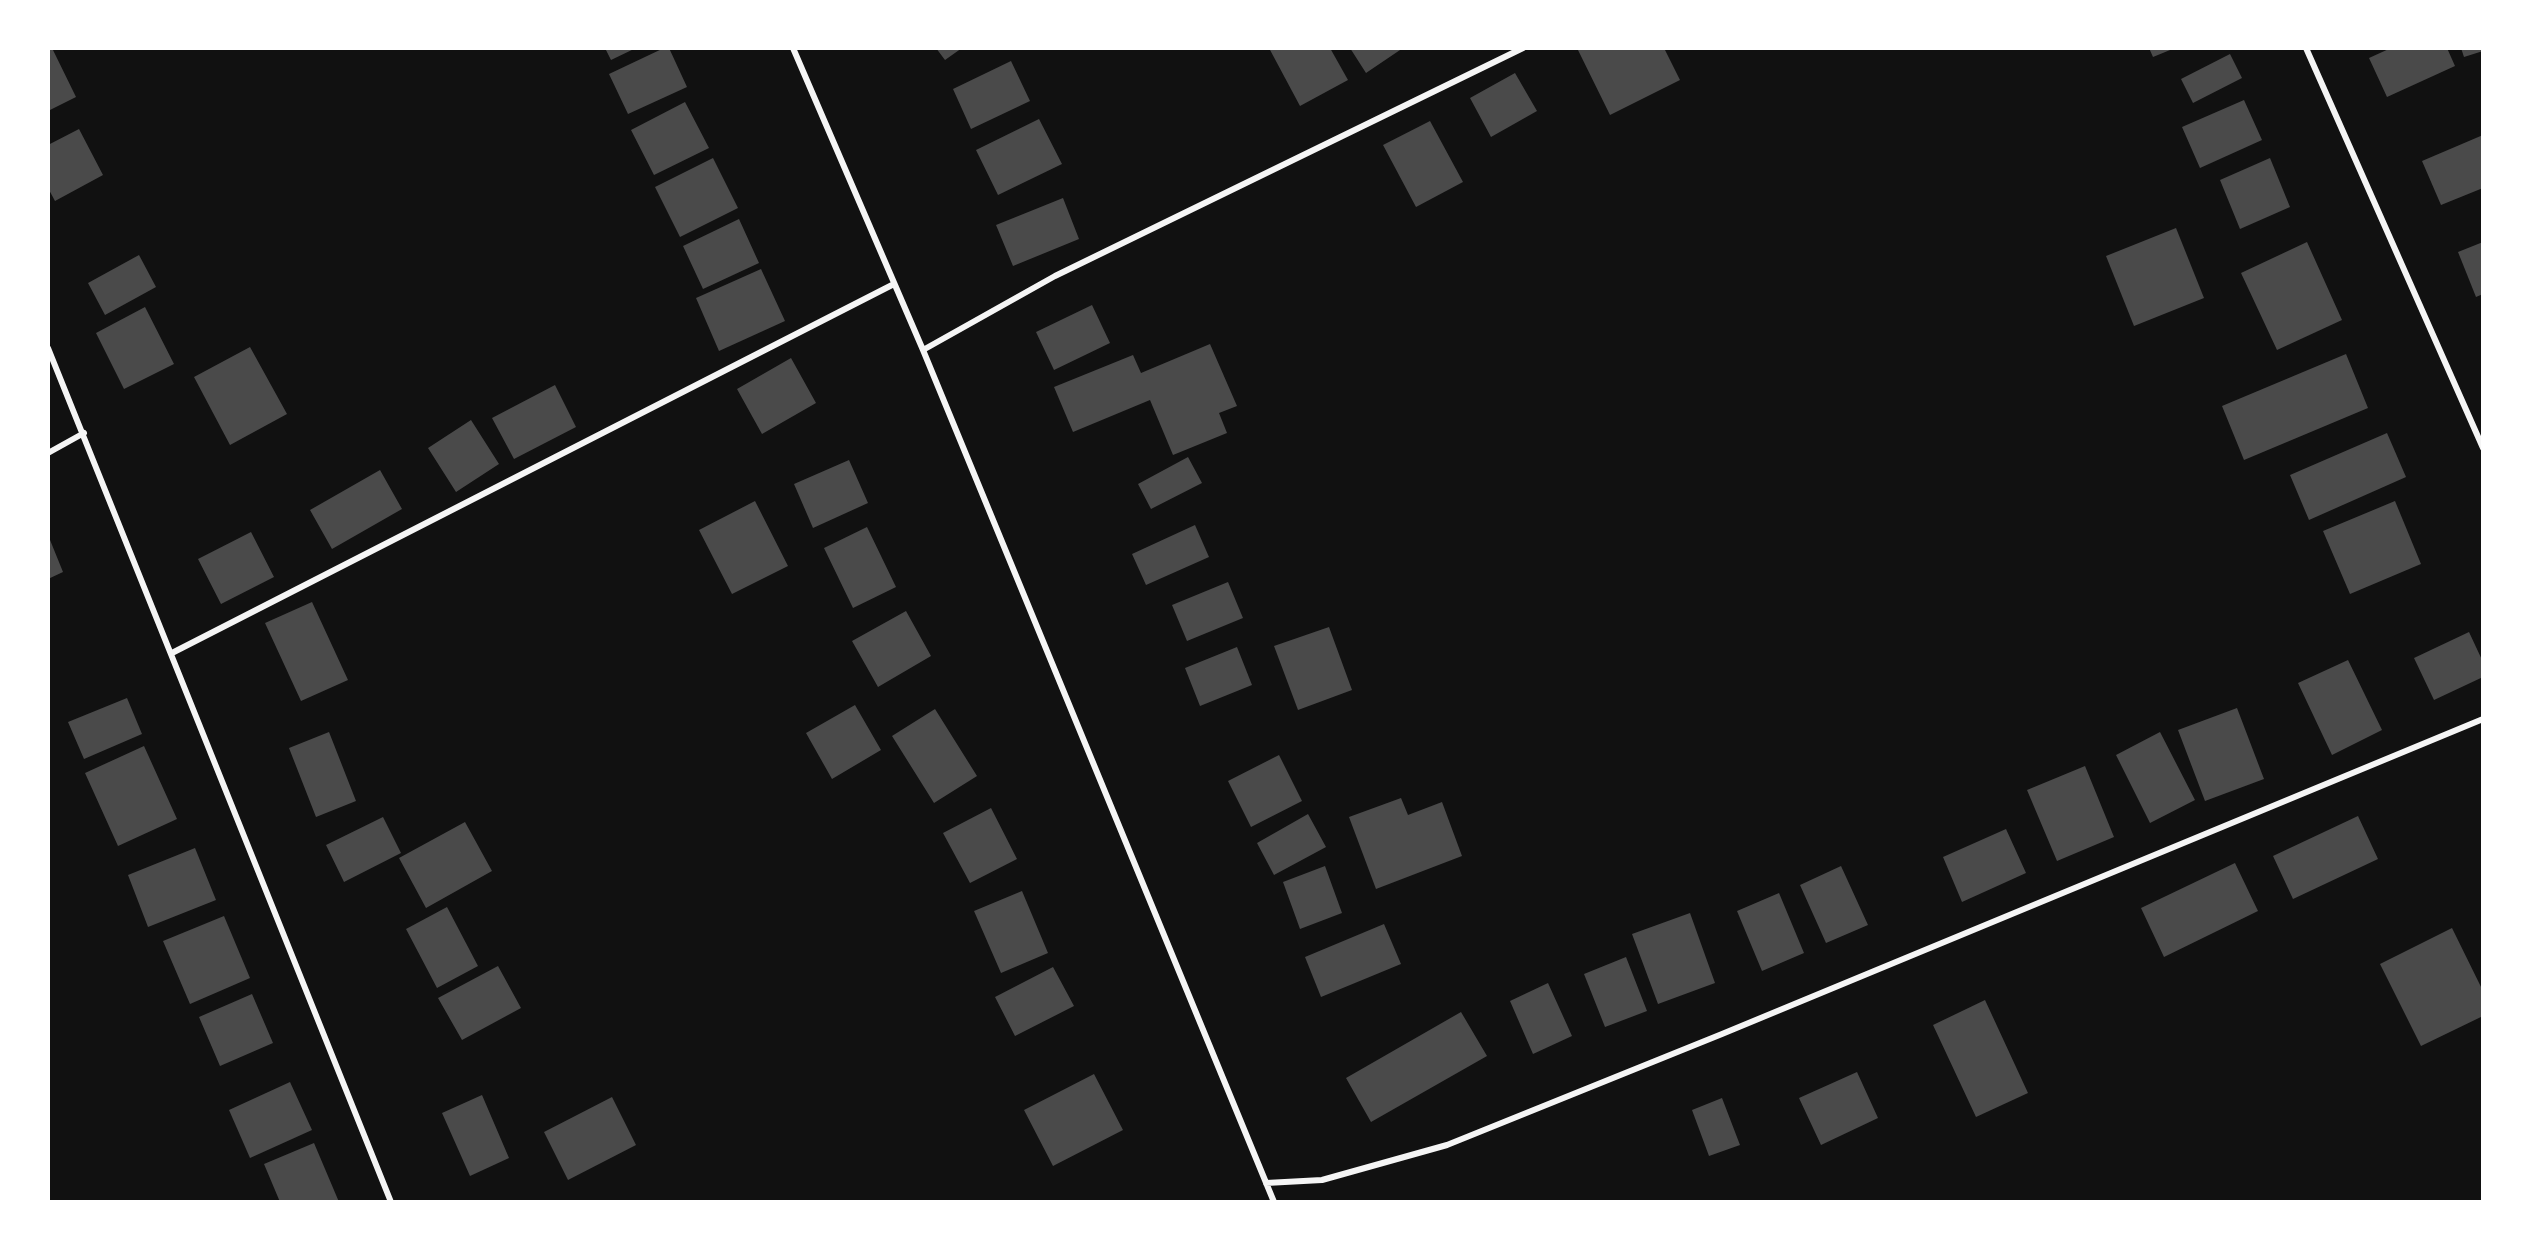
<!DOCTYPE html>
<style>
body{margin:0}
#map{position:relative;width:2531px;height:1250px;overflow:hidden;background:#111;font-family:Mulish,sans-serif}
canvas{display:block}
.frame{position:absolute;inset:0;border:50px solid #fff;pointer-events:none}
</style>
<div id="map">
<canvas width="2531" height="1250"></canvas>
<div class="frame"></div>
</div>
<script>
const context = document.querySelector('canvas').getContext('2d');
context.lineJoin = 'round';
function paint(path, color) { context.fillStyle = color; context.fill(path, 'evenodd'); }
const toPath = rows => new Path2D(rows.map(r => 'M' + r).join(''));
function trace(path, color, width, dash) { context.strokeStyle = color; context.lineWidth = width; context.lineCap = dash ? 'butt' : 'round'; context.setLineDash(dash || []); context.stroke(path); }
paint(toPath([
 [48,48,52,48,76,97,48,111],
 [605,48,636,48,611,60],
 [664,48,669,48,687,87,628,114,609,74],
 [936,48,962,48,945,60],
 [1269,48,1330,48,1348,80,1300,106],
 [1350,48,1403,48,1366,73],
 [1577,48,1664,48,1680,80,1610,115],
 [2149,48,2175,48,2153,57],
 [2391,48,2447,48,2455,66,2387,97,2369,58],
 [2461,48,2483,48,2483,51,2464,57],
 [2230,54,2242,78,2193,103,2181,79],
 [1011,61,1030,101,971,129,953,89],
 [1515,73,1537,111,1491,137,1470,98],
 [2244,100,2262,140,2200,168,2182,127],
 [685,102,709,148,654,175,631,130],
 [1039,119,1062,164,998,195,976,150],
 [1430,121,1463,182,1416,207,1383,145],
 [79,129,103,175,55,201,48,188,48,145],
 [2483,135,2483,188,2441,205,2422,161],
 [713,158,738,208,680,237,655,187],
 [2270,158,2290,207,2240,229,2220,180],
 [1063,198,1079,239,1013,266,996,225],
 [739,219,759,263,703,289,683,246],
 [2176,228,2204,298,2134,326,2106,256],
 [2307,242,2342,320,2277,350,2241,273],
 [2483,242,2483,294,2476,297,2458,252],
 [139,255,156,287,105,315,88,283],
 [761,269,785,321,719,351,696,298],
 [1092,305,1110,343,1054,370,1036,332],
 [145,307,174,364,124,389,96,333],
 [1210,344,1237,406,1219,413,1227,433,1173,455,1150,400,1073,432,1054,387,1133,355,1141,373],
 [250,347,287,414,230,445,194,377],
 [2346,354,2368,408,2244,460,2222,406],
 [791,358,816,403,762,434,737,389],
 [555,385,576,427,514,459,492,418],
 [471,420,499,464,456,492,428,448],
 [2387,433,2406,477,2309,520,2290,475],
 [1188,457,1202,483,1151,509,1138,484],
 [849,460,868,503,813,528,794,484],
 [380,470,402,509,332,549,310,510],
 [755,501,788,566,732,594,699,530],
 [2395,501,2421,564,2350,594,2323,531],
 [1195,525,1209,557,1146,585,1132,554],
 [867,527,896,587,853,608,824,548],
 [251,532,274,577,221,604,198,559],
 [48,535,63,572,48,579],
 [1228,582,1243,618,1187,641,1172,605],
 [312,602,348,680,301,701,265,623],
 [906,611,931,656,878,687,852,641],
 [1329,627,1352,690,1298,710,1274,646],
 [2469,632,2483,662,2483,677,2434,700,2414,658],
 [1237,647,1252,685,1200,706,1185,668],
 [2348,660,2382,730,2332,755,2298,683],
 [127,698,142,734,84,759,68,722],
 [855,705,881,750,832,779,806,733],
 [2237,708,2264,779,2205,801,2178,730],
 [935,709,977,776,934,803,892,736],
 [329,732,356,801,316,817,289,748],
 [2160,732,2195,800,2150,823,2116,755],
 [144,746,177,819,118,846,85,773],
 [1279,755,1302,801,1251,827,1228,781],
 [2085,766,2114,837,2057,861,2027,790],
 [1401,798,1408,815,1442,802,1462,856,1376,889,1349,817],
 [991,808,1017,859,970,883,943,833],
 [1308,814,1326,847,1274,875,1257,843],
 [2358,816,2378,859,2293,899,2273,856],
 [383,817,401,853,344,882,326,845],
 [465,822,492,871,426,908,399,858],
 [2006,829,2026,873,1962,902,1943,857],
 [195,848,216,900,148,927,128,875],
 [2235,863,2258,911,2164,957,2141,908],
 [1325,866,1342,913,1300,929,1283,882],
 [1841,866,1868,925,1826,943,1800,885],
 [1022,891,1048,953,1001,973,974,911],
 [1779,893,1804,953,1762,971,1737,911],
 [447,907,478,966,437,988,406,929],
 [1690,913,1715,983,1658,1004,1632,934],
 [224,916,250,978,190,1004,163,941],
 [1384,924,1401,964,1321,997,1305,957],
 [2452,928,2483,991,2483,1016,2421,1046,2380,964],
 [1626,957,1647,1011,1605,1027,1584,974],
 [498,966,521,1008,462,1040,438,998],
 [1053,967,1074,1006,1015,1036,995,997],
 [1548,983,1572,1036,1533,1054,1510,1001],
 [252,994,273,1043,220,1066,199,1017],
 [1985,1000,2028,1093,1976,1117,1933,1025],
 [1461,1012,1487,1056,1371,1122,1346,1078],
 [1857,1072,1878,1118,1821,1145,1799,1098],
 [1094,1074,1123,1130,1053,1166,1024,1110],
 [290,1082,312,1130,250,1158,229,1110],
 [482,1095,509,1158,470,1176,442,1113],
 [612,1097,636,1145,568,1180,544,1132],
 [1722,1098,1740,1145,1709,1156,1692,1110],
 [314,1143,339,1202,280,1202,264,1164]
]), '#4a4a4a');
trace(toPath([
 [793,48,923,350,1274,1202],
 [2306,48,2483,448],
 [48,348,391,1202],
 [923,350,1055,276,1523,48],
 [48,453,84,433],
 [172,653,894,284],
 [1266,1183,1322,1180,1447,1145,1722,1034,2483,719]
]), '#f5f5f5', 6);
</script>
